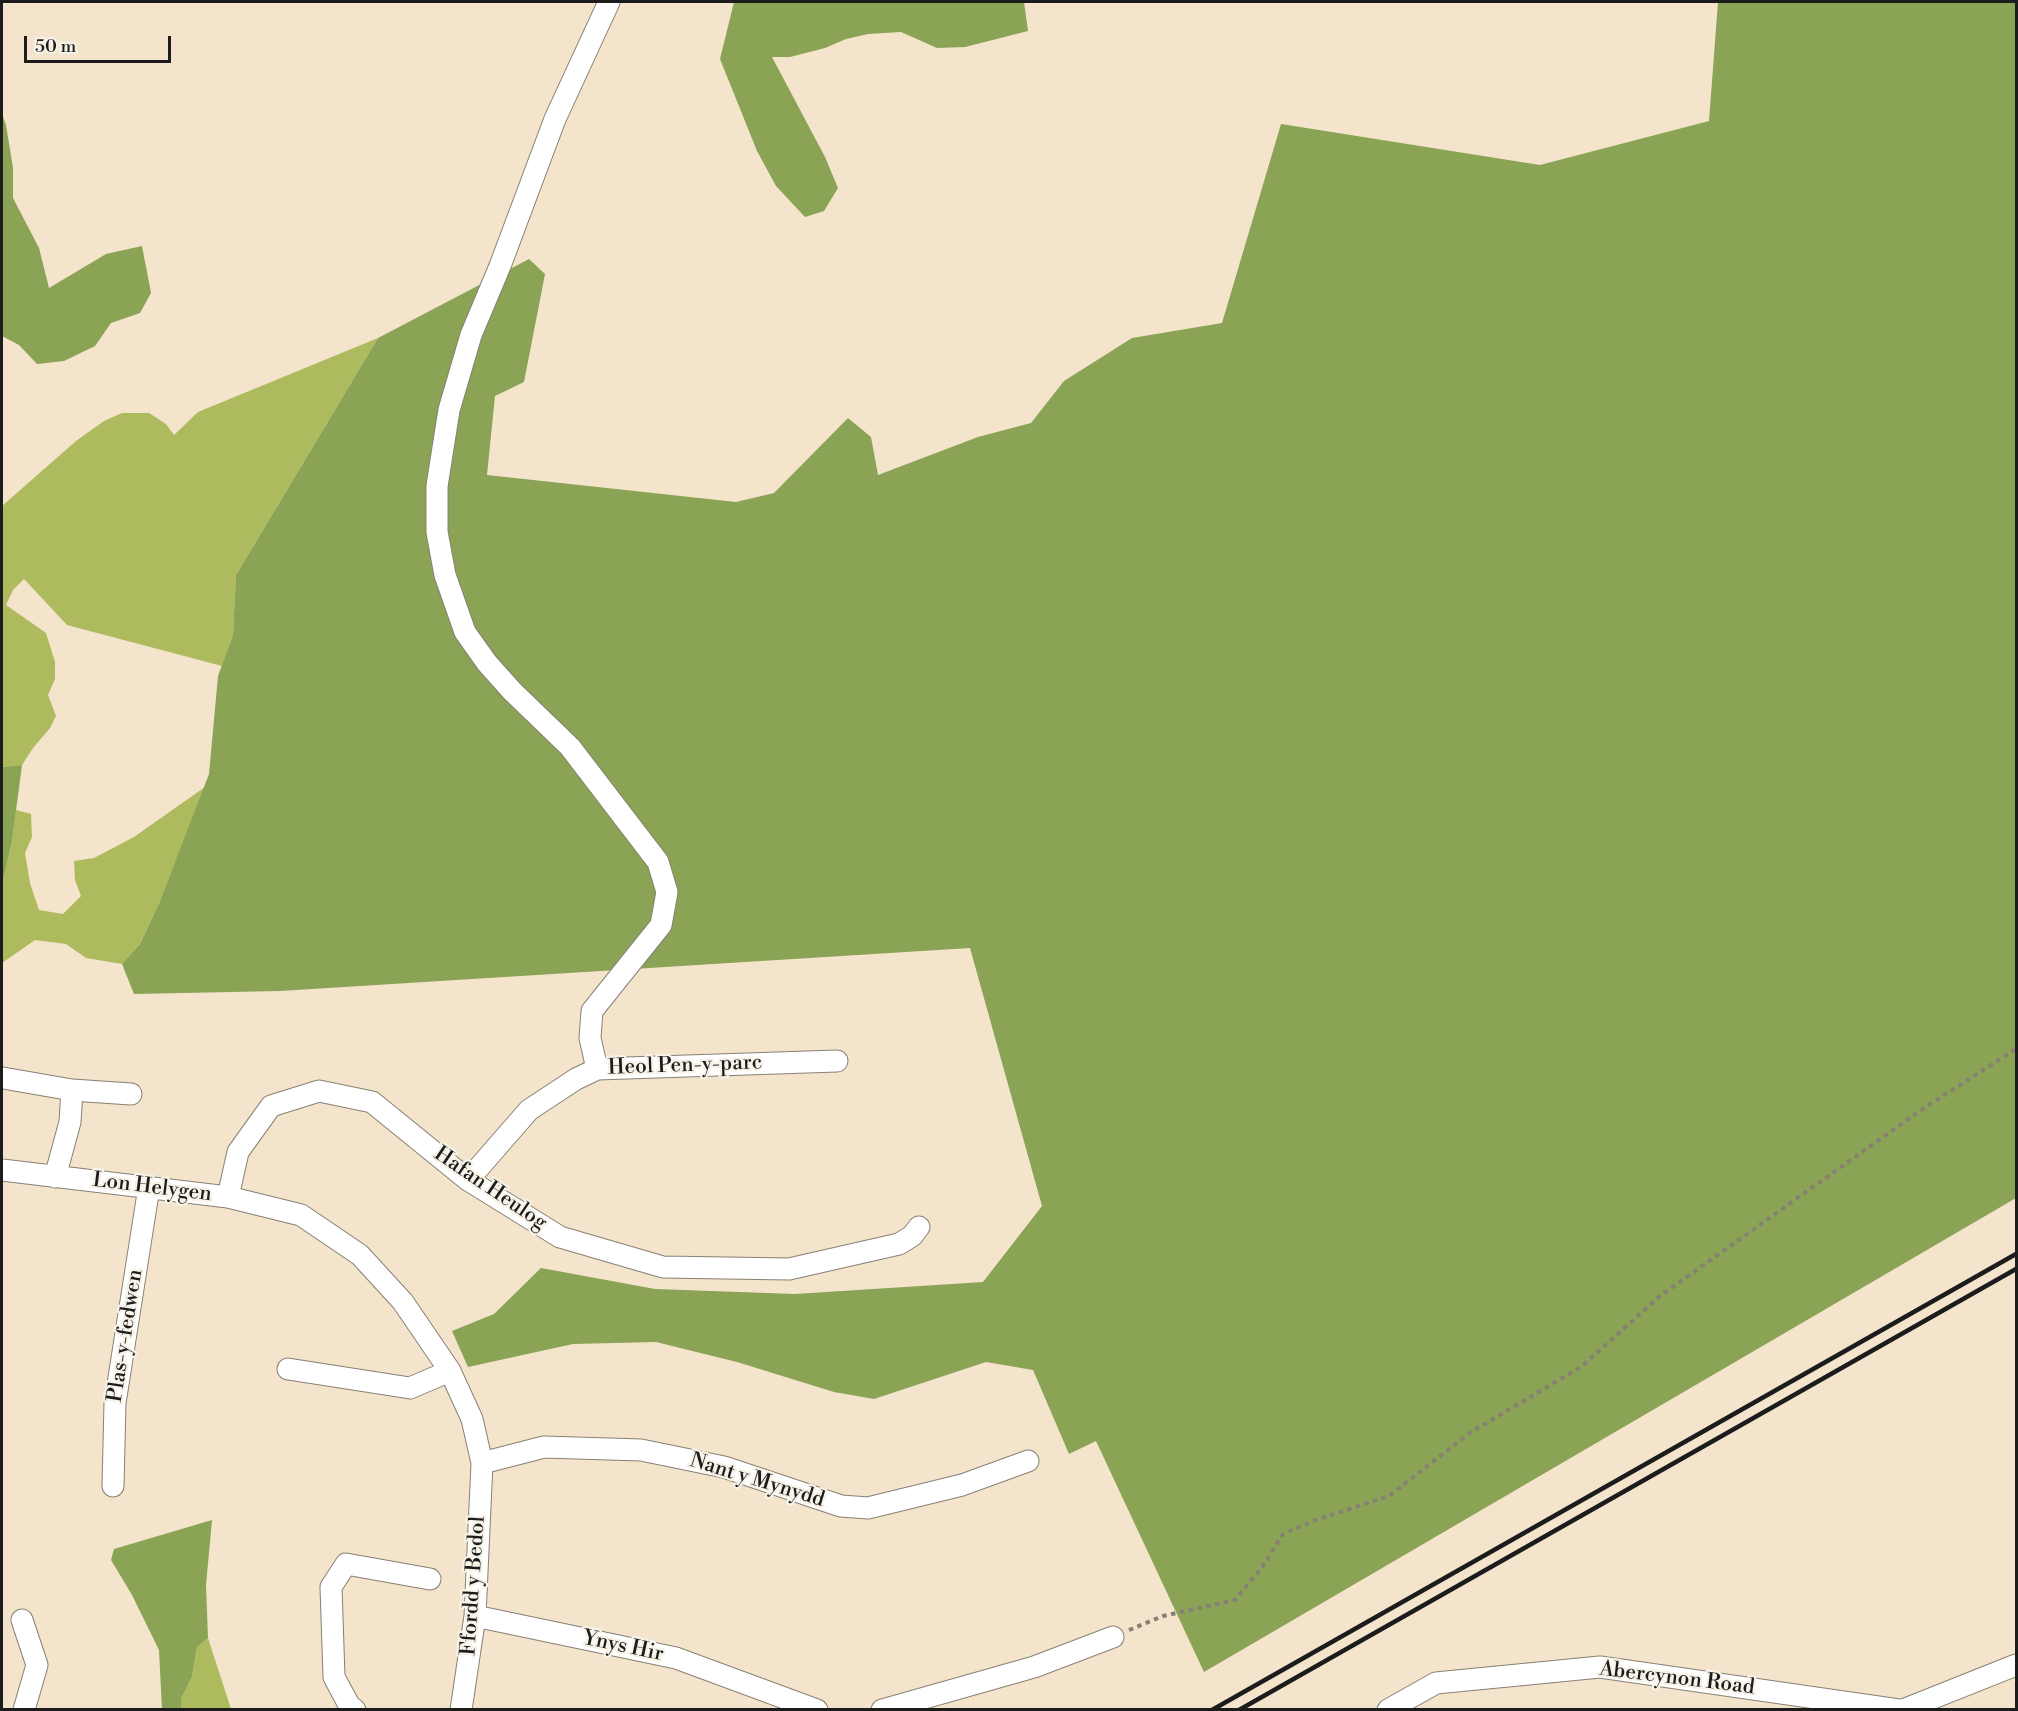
<!DOCTYPE html>
<style>
body{margin:0}
#map{position:relative;width:2018px;height:1711px;overflow:hidden;background:#f3e4cb;font-family:"Libre Bodoni",serif}
canvas{display:block}
.frame{position:absolute;inset:0;border:3px solid #1c1c1c;pointer-events:none}
.scale{position:absolute;left:24px;top:36px;width:147px;height:27px;box-sizing:border-box;border:3px solid #1c1c1c;border-top:0;padding-left:8px;font-size:18px;line-height:21px;white-space:nowrap;color:#1c1c1c;-webkit-text-stroke:4px #f7f3e8;paint-order:stroke}
</style>
<div id="map">
<canvas width="2018" height="1711"></canvas>
<div class="frame"></div>
<div class="scale">50 m</div>
</div>
<script>
const context = document.querySelector('canvas').getContext('2d');
context.lineJoin = 'round';
function paint(path, color) { context.fillStyle = color; context.fill(path, 'evenodd'); }
const toPath = rows => new Path2D(rows.map(r => 'M' + r).join(''));
function trace(path, color, width, dash) { context.strokeStyle = color; context.lineWidth = width; context.lineCap = dash ? 'butt' : 'round'; context.setLineDash(dash || []); context.stroke(path); }
function label(font, color, halo, rows, align = 'center') {
  context.font = font + ' "Libre Bodoni",serif'; context.lineWidth = 4.5; context.setLineDash([]); context.textBaseline = 'middle'; context.strokeStyle = halo; context.fillStyle = color; for (const [text, x, y, turn = 0] of rows) {
    context.save(); context.translate(x, y); context.rotate((+turn || 0) * Math.PI / 180); context.textAlign = isNaN(turn) ? turn : align; if (halo) context.strokeText(text, 0, 0); context.fillText(text, 0, 0); context.restore();
  }
}
paint(toPath([
 [378,338,236,575,233,635,222,666,67,625,24,579,13,590,6,605,46,633,55,662,55,679,48,695,56,716,50,728,33,748,22,765,2,767,2,506,76,441,104,421,122,413,149,413,166,424,174,435,198,412],
 [205,787,160,901,140,944,122,964,86,958,66,944,35,940,2,963,2,886,12,841,16,810,31,814,32,837,25,853,30,883,39,910,63,914,81,896,75,880,74,861,94,858,134,837],
 [208,1638,231,1709,181,1710,181,1699,192,1677,197,1647]
]), '#adbb5e');
paint(toPath([
 [734,2,1024,2,1028,31,965,47,937,48,901,32,868,34,846,39,825,48,790,57,772,57,825,157,838,188,824,211,805,217,776,186,757,151,720,59],
 [1718,2,2016,2,2016,1198,1204,1672,1096,1441,1069,1454,1033,1370,986,1362,874,1399,834,1392,737,1362,656,1342,573,1344,468,1367,452,1331,494,1314,541,1268,655,1289,795,1294,983,1282,1042,1206,970,948,280,991,134,994,122,964,140,944,160,901,209,774,218,676,233,635,236,575,378,338,529,259,545,274,524,382,495,396,487,475,736,502,774,493,848,418,871,437,878,475,978,437,1031,423,1064,381,1132,338,1222,323,1281,124,1540,165,1709,121],
 [2,114,6,125,13,168,13,198,39,248,49,288,106,254,142,246,151,293,140,313,111,323,95,346,64,361,37,364,19,345,2,336],
 [22,765,12,841,2,886,2,767],
 [212,1520,206,1585,208,1638,197,1647,192,1677,181,1699,181,1709,162,1709,159,1650,132,1595,111,1560,114,1549]
]), '#8aa355');
const minor = toPath([
 [597,1069,590,1038,592,1011,661,925,667,892,658,862,570,747,512,691,487,663,465,632,445,575,437,532,437,486,449,410,471,335,500,266,555,119,609,2],
 [3,1078,72,1090,70,1122,55,1177],
 [72,1090,131,1094],
 [2,1170,228,1197,301,1215,360,1255,403,1302,450,1371,472,1419,482,1463,475,1616,461,1710],
 [468,1180,529,1110,576,1079,597,1069,837,1061],
 [228,1197,238,1152,271,1106,319,1091,372,1102,468,1180,560,1237,663,1267,789,1269,899,1244,912,1236,919,1227],
 [288,1369,410,1388,450,1371],
 [482,1463,544,1447,641,1450,724,1467,841,1506,868,1508,962,1485,1028,1461],
 [113,1486,115,1403,149,1187],
 [475,1616,676,1658,817,1710],
 [22,1620,37,1665,24,1710],
 [355,1710,349,1705,334,1677,331,1587,346,1564,430,1579],
 [882,1710,1034,1667,1113,1637],
 [1388,1710,1436,1683,1600,1667,1899,1710],
 [1903,1710,2016,1665]
]);
trace(minor, '#888074', 23);
trace(toPath([
 [1129,1630,1163,1616,1235,1600,1263,1566,1283,1534,1316,1520,1389,1496,1471,1432,1581,1367,1660,1296,1921,1110,2016,1049]
]), '#888074', 4, [4.5, 4.5]);
trace(minor, '#fff', 21);
trace(toPath([
 [1212,1710,2016,1254],
 [1239,1710,2016,1269]
]), '#1c1c1c', 4.5);
label('21px', '#1c1c1c', '#f7f3e8', [
 ["Heol Pen-y-parc",685,1066,-2],
 ["Lon Helygen",152,1188,7],
 ["Hafan Heulog",490,1189,34],
 ["Plas-y-fedwen",126,1336,-81],
 ["Nant y Mynydd",757,1481,17],
 ["Ffordd y Bedol",474,1586,-86],
 ["Ynys Hir",623,1647,12],
 ["Abercynon Road",1677,1679,7]
]);
</script>
